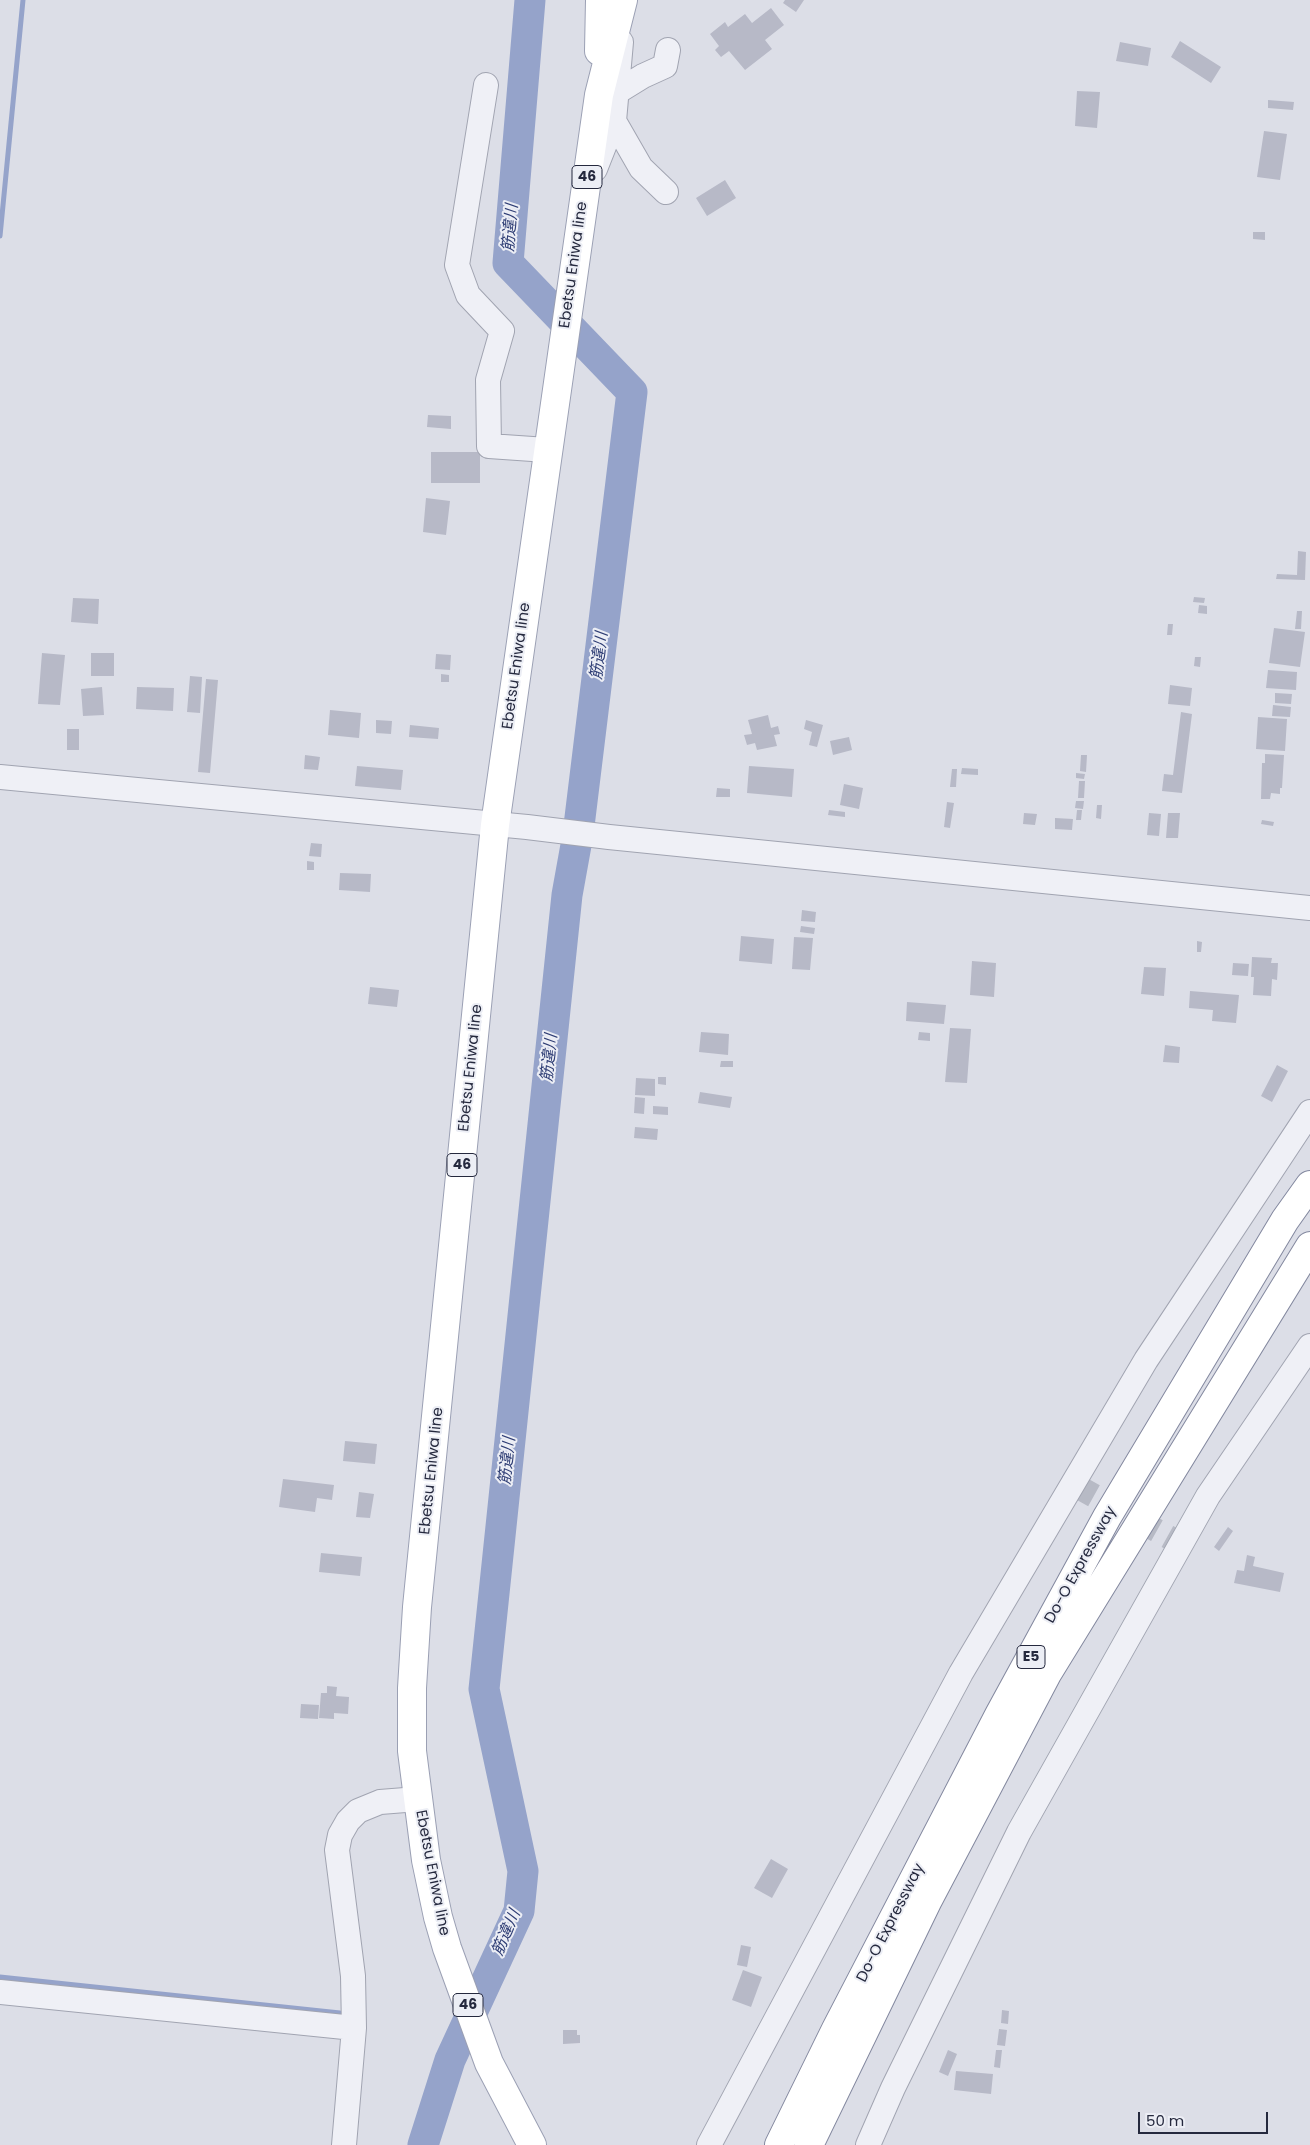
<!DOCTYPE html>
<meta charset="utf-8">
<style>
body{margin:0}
#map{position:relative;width:1310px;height:2145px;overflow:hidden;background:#dcdee7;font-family:Poppins,sans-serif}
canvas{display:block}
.scale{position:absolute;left:1138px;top:2112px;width:130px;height:22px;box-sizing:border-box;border:2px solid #25293e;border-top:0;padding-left:6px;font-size:15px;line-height:18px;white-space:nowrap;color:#25293e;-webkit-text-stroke:4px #eceef5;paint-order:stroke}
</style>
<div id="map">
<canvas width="1310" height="2145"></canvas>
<div class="scale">50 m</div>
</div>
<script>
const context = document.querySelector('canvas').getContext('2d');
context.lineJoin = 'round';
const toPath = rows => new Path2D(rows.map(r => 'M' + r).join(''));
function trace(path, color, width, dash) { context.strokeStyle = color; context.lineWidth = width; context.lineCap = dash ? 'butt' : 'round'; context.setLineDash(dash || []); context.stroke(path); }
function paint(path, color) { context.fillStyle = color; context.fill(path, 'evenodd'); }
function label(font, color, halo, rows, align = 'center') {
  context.font = font + ' Poppins,"Noto Sans JP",sans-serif'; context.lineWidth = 4; context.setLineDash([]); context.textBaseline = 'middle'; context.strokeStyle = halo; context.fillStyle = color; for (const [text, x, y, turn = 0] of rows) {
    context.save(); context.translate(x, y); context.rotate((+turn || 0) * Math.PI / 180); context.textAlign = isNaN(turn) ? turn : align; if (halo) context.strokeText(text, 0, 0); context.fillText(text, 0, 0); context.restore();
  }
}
trace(toPath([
 [0,236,23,0],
 [0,1977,340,2013]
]), '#95a3ca', 5);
trace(toPath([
 [423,2145,450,2060,519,1911,523,1871,484,1689,567,895,578,834,632,392,508,263,530,0]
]), '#95a3ca', 31);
paint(toPath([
 [785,0,804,0,796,12,783,3],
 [771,8,784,25,765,40,772,49,745,70,729,51,721,57,715,50,719,46,710,34,725,22,728,27,745,14,752,23],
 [1180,41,1221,67,1211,83,1171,57],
 [1120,42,1151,48,1148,66,1116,61],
 [1077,91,1100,92,1097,128,1075,126],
 [1268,100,1294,102,1293,110,1268,108],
 [1264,131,1287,134,1280,180,1257,177],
 [725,180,736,198,707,216,696,198],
 [1253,232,1265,232,1265,240,1253,239],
 [428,415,451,416,451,429,427,427],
 [431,452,480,452,480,483,431,483],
 [426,498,450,501,446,535,423,532],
 [1298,551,1306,552,1305,580,1276,579,1277,574,1297,575],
 [1194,597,1205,598,1204,603,1193,602],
 [73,598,99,599,98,624,71,622],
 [1199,605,1207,606,1207,614,1198,613],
 [1297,611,1302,611,1301,629,1295,629],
 [1168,624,1173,624,1172,635,1167,635],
 [1274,628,1305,632,1300,667,1269,663],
 [42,653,65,655,60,705,38,704],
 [91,653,114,653,114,676,91,676],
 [436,654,451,655,450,670,435,669],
 [1195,657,1201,657,1200,667,1194,666],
 [1268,670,1297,672,1296,690,1266,688],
 [441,674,449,675,449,682,441,682],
 [190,676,202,677,200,713,187,712],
 [206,679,218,680,210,773,198,772],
 [1170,685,1192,688,1190,706,1168,704],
 [102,687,104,715,83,716,81,689],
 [137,687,174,688,173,711,136,709],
 [1275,693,1292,694,1291,704,1275,703],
 [1273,705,1291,707,1290,717,1272,716],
 [330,710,361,713,359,738,328,735],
 [1181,712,1192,714,1182,793,1162,791,1164,774,1173,775],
 [768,715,771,728,778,726,780,734,774,735,777,746,757,750,755,743,747,745,744,735,752,734,748,720],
 [1258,717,1287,719,1285,751,1256,749],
 [376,720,392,721,391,734,376,733],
 [806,720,823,725,817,747,809,745,812,732,804,729],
 [410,725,439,728,438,739,409,737],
 [67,729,79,729,79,750,67,750],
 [849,737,852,750,833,755,830,741],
 [1265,754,1284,755,1282,788,1280,788,1280,794,1271,793,1270,799,1261,799,1262,763,1265,763],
 [305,755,320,757,318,770,304,769],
 [1081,755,1087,755,1086,772,1080,771],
 [357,766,403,770,401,790,355,786],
 [749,766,794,769,792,797,747,793],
 [962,768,978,769,978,775,961,774],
 [952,769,957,769,956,787,950,787],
 [1076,773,1085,774,1084,779,1076,778],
 [1079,781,1085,781,1084,798,1078,798],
 [844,784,863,788,859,809,840,805],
 [717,788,730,789,730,797,716,797],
 [1076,801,1084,801,1083,809,1075,808],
 [947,802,954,803,950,828,944,827],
 [1097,805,1102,805,1101,819,1096,818],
 [829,810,845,812,845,817,828,815],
 [1077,810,1082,810,1081,820,1076,820],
 [1024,813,1037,814,1035,825,1023,824],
 [1149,813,1161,814,1159,836,1147,835],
 [1168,813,1180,813,1178,838,1166,838],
 [1055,818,1073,819,1072,830,1055,829],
 [1262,820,1274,822,1273,826,1261,824],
 [311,843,322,844,321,857,309,856],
 [307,861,314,862,314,870,307,870],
 [340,873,371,874,370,892,339,890],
 [802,910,816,912,815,922,801,921],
 [801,926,815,928,814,934,800,932],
 [741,936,774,939,772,964,739,961],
 [794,937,813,938,810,970,792,969],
 [1197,941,1202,942,1201,952,1197,952],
 [1252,957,1272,958,1271,963,1278,963,1277,980,1272,979,1271,996,1253,995,1254,977,1251,977],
 [972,961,996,963,994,997,970,995],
 [1233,963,1249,964,1248,976,1232,975],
 [1144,967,1166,968,1164,996,1141,994],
 [370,987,399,990,397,1007,368,1004],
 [1190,991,1239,995,1236,1023,1212,1021,1213,1010,1189,1008],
 [907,1002,946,1005,944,1024,906,1021],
 [950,1028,971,1029,967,1083,945,1082],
 [701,1032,729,1034,728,1055,699,1052],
 [919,1032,930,1033,930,1041,918,1040],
 [1165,1045,1180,1047,1179,1063,1163,1062],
 [721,1061,733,1061,733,1067,720,1067],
 [1277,1065,1288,1071,1272,1102,1261,1096],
 [658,1077,666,1077,666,1085,658,1084],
 [636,1078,655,1079,655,1096,635,1095],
 [700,1092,732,1097,730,1108,698,1103],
 [635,1097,645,1098,644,1114,634,1113],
 [653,1106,668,1107,668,1115,653,1114],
 [635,1127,658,1129,657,1140,634,1138],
 [345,1441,377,1444,375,1464,343,1461],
 [283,1479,334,1485,332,1500,317,1498,315,1512,279,1507],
 [359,1492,374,1494,370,1518,356,1517],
 [1228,1527,1233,1531,1219,1551,1214,1547],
 [321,1553,362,1557,360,1576,319,1572],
 [1247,1555,1255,1557,1253,1566,1284,1573,1280,1592,1234,1583,1237,1570,1244,1571],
 [327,1686,337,1687,336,1696,349,1697,348,1714,334,1713,334,1719,319,1718,321,1693,327,1693],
 [301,1704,319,1705,318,1719,300,1718],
 [771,1859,788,1869,772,1898,754,1888],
 [741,1945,751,1947,747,1967,737,1965],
 [743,1970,762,1977,751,2007,732,2000],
 [1002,2010,1009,2011,1008,2024,1001,2023],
 [999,2029,1007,2030,1005,2046,997,2045],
 [563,2030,577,2030,577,2035,580,2035,580,2043,563,2044],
 [948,2050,957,2054,948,2076,939,2072],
 [996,2050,1002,2050,1000,2068,994,2067],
 [956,2071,993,2074,991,2094,954,2090]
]), '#b7b9c7');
trace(toPath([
 [1073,1484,1181,1544]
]), '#b7bac5', 24, [24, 12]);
const minor = toPath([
 [486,85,457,265,468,295,502,331,488,380,489,446,547,450],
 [617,92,643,76,665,66,668,50],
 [614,121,641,168,666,192],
 [595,169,614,121,621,42],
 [0,777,527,827,609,837,1310,908],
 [0,1992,354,2028],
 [344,2145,354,2028,353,1976,337,1850,340,1835,348,1821,358,1811,380,1802,418,1799],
 [709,2145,961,1673,1146,1360,1310,1112],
 [868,2145,893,2088,1019,1832,1208,1496,1310,1346]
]);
const major = toPath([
 [599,51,600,0],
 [532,2145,489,2063,447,1948,438,1917,426,1860,412,1751,412,1688,417,1607,495,825,599,95,623,0]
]);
const highway = toPath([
 [779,2145,836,2029,999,1715,1107,1517,1285,1220,1310,1185],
 [809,2145,928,1900,1047,1674,1310,1246]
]);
trace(minor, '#a1a4b1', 26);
trace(major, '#9ba0b4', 30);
trace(highway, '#83889f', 30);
trace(minor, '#eff0f6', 24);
trace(major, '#fff', 28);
trace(highway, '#fff', 28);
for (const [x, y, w] of [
 [587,177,30],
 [462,1165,30],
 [1031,1657,28],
 [468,2005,30]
]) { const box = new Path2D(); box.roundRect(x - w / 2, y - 11.5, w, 23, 4); context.fillStyle = '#eceef5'; context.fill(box); trace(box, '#25293e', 1); }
label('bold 14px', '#25293e', null, [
 ["46",587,177],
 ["46",462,1165],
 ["E5",1031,1657],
 ["46",468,2005]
]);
label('15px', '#25293e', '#eceef5', [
 ["Ebetsu Eniwa line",574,265,-82],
 ["Ebetsu Eniwa line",517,666,-82],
 ["Ebetsu Eniwa line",471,1068,-84],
 ["Ebetsu Eniwa line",432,1471,-84],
 ["Do-O Expressway",1081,1565,-61],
 ["Ebetsu Eniwa line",432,1873,79],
 ["Do-O Expressway",891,1923,-63]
]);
label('italic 16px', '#2e3d74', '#eceef5', [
 ["筋違川",511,228,-85],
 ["筋違川",600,656,-83],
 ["筋違川",550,1058,-84],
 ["筋違川",508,1461,-84],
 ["筋違川",507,1933,-67]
]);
</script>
